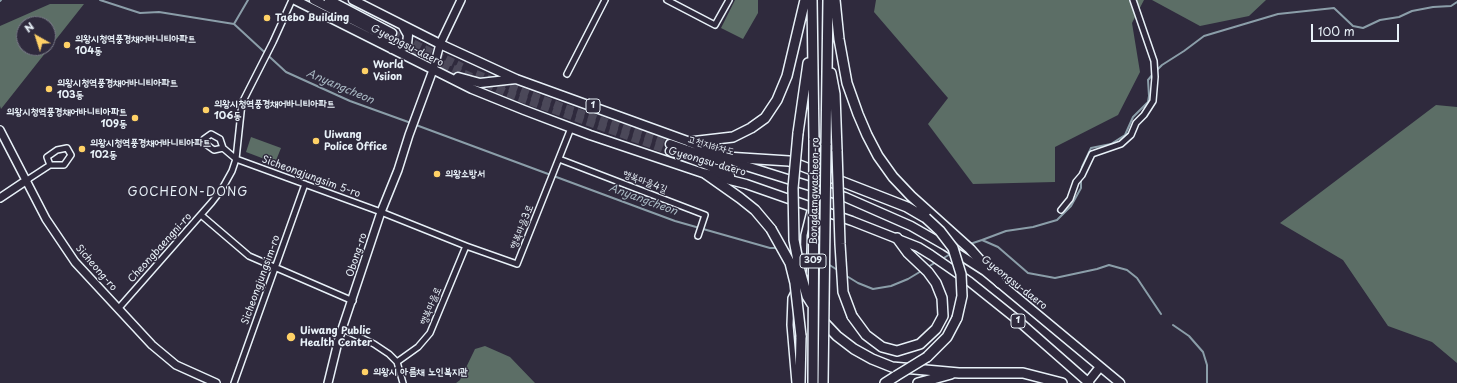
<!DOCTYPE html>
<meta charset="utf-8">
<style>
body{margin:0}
#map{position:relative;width:1457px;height:383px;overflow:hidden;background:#2f2a3d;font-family:"Playpen Sans",sans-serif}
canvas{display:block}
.north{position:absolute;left:16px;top:16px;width:40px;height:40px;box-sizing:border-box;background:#2f2a3d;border:1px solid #797a88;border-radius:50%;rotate:321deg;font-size:11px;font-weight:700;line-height:16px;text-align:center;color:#e8f1f8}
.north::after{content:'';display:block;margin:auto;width:14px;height:18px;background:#ffd166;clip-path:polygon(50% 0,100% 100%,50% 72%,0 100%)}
.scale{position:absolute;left:1311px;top:24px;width:88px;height:18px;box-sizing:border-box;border:2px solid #e8f1f8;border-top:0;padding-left:5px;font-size:12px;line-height:14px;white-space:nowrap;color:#e8f1f8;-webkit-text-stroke:3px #2f2a3d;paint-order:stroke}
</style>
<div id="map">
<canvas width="1457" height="383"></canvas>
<div class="north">N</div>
<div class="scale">100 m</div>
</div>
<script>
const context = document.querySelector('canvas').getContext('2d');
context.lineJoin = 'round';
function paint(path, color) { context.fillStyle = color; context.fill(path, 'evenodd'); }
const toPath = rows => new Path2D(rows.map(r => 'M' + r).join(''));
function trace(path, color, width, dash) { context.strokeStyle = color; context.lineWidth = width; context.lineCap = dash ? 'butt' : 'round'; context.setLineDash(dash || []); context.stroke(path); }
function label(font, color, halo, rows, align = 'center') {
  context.font = font + ' "Playpen Sans","Poor Story",sans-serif'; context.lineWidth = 3; context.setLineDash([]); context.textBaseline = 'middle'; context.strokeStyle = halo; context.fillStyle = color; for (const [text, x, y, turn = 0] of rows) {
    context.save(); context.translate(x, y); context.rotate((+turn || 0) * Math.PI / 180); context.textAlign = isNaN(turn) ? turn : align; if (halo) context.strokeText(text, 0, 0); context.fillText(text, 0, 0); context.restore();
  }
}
paint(toPath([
 [735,0,758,0,758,13,743,39,721,28],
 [876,0,1144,0,1132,23,1140,72,1118,115,1055,147,1055,182,973,184,928,124,948,98,874,12],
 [1152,0,1266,0,1249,16,1200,26],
 [50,4,84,4,1,109,0,106,0,26],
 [24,24,48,24,48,48,24,48],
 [1436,105,1457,107,1457,363,1432,342,1388,326,1343,260,1280,223],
 [251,137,281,148,275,163,246,152],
 [485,346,510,357,535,383,456,383,460,380,475,349]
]), '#5c6e66');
trace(toPath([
 [100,0,140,13,159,12,234,24,286,72,350,101,411,123],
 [0,1,1,0],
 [234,24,248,0],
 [1156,71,1162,65,1184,51,1204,36,1278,14,1334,8,1353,26,1363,28,1380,20,1399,17,1412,11,1433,7,1451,6,1457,2],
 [416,125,675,221,770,248,778,248],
 [1081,173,1082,167,1091,148,1111,144,1125,135,1133,117,1148,102,1149,96,1148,80,1153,74],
 [982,240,1006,231,1033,227,1057,220,1071,206,1081,188,1081,177],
 [970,244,982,240,998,247,1028,273,1055,278,1097,269,1109,265,1127,270,1137,278,1161,314],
 [942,259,952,253],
 [828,264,839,271],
 [928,267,936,262],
 [845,275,858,283,873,289,891,286,908,279,923,270],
 [1173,325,1189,336,1203,352,1207,365,1207,383]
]), '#8b9ea9', 2);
trace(toPath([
 [392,33,462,67],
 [388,38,420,54,512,95,670,151],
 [476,74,562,107,670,144]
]), '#4b4859', 8, [8, 4]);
const street = toPath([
 [667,0,715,25,729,0],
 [567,74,605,0],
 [223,148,214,150,207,145,204,139,211,134,220,139,223,148,236,159,381,212,466,246,517,264,571,128],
 [559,159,705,215,698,236],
 [27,180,50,165,64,165,71,155,67,148,57,150,47,157,50,165],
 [1061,210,1070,199,1076,182,1082,175,1092,154,1121,144,1131,135,1136,123,1144,115,1153,101,1155,77,1154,61,1133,0],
 [201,215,249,256,353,301],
 [803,271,804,235,811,207],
 [795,290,791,298,790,325,795,383],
 [118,309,212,202,222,189,232,171,236,159,242,103,273,42,292,0],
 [343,329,374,344,389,354,397,362,403,383],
 [397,362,418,347,430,333,466,246],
 [234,383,305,184]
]);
const secondary = toPath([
 [0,130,46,219,75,262,152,345,176,365,216,383],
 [0,198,27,180],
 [328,383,339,338,381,212,398,170,409,135,433,70,440,44,461,0]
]);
const primary = toPath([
 [295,0,472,89,524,110,590,135,706,174,746,184,852,221,918,247,931,255,970,282,1015,318,1089,383],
 [314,0,388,38],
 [329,0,392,33],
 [353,0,440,44,516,79,690,142,746,166,845,197,911,226,946,246,985,271,1120,383],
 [392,49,397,49,404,47,407,44,408,35,403,26],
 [459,82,456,79,458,77,480,83,516,79],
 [670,144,707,157,728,162],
 [670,151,707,165,730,176],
 [1088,382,1100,367]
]);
const highway = toPath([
 [812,0,814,140],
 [835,0,839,39,847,83,858,114,867,135,878,156,893,177,911,196,970,249,1000,283],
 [831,73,835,94,837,151],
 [798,133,808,63],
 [690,142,733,137,751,128,765,118,777,100,787,76,805,0],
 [826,145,828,0],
 [726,157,789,161,907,207,926,218],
 [706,174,740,198,755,210,771,229],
 [852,316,866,335,882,347,897,351,920,344,936,329,943,316,942,298,936,283,928,272,908,253,897,238],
 [819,317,837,336,854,349,872,359,892,367,959,373,1023,373,1062,383],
 [927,357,947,337,957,318],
 [800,383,801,336],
 [885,383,896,376],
 [918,383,951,374]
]);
trace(street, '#e8f1f8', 8);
trace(secondary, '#e8f1f8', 10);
trace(primary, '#e8f1f8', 11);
trace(highway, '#e8f1f8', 12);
trace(street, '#2f2a3d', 5);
trace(secondary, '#2f2a3d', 7);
trace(primary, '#2f2a3d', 8);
trace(highway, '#2f2a3d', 9);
const highwayBridge = toPath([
 [798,133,793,188,794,240,800,271,807,296,812,304],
 [837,151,840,244,843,292,852,316],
 [926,218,940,231,953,248,961,274,962,296,957,318],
 [771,229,790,263,795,283,801,336],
 [896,376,927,357],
 [813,383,814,140],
 [823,383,826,145]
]);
trace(highwayBridge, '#e8f1f8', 12, []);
trace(highwayBridge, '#2f2a3d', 9);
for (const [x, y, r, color] of [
 [267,18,4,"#ffd166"],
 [67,45,4,"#ffd166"],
 [365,71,4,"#ffd166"],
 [49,89,4,"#ffd166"],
 [206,110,4,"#ffd166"],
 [135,118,4,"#ffd166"],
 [316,141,4,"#ffd166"],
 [82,149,4,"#ffd166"],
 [437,174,4,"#ffd166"],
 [291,337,5,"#ffd166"],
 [365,372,4,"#ffd166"]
]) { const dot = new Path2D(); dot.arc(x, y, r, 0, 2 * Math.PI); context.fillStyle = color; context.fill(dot); trace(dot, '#2f2a3d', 1.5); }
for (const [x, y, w] of [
 [593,106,14],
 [813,261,26],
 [1018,321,14]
]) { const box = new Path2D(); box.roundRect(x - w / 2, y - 7, w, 14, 3); context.fillStyle = '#2f2a3d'; context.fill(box); trace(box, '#e8f1f8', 1); }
label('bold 9px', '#e8f1f8', null, [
 ["1",593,106],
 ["309",813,261],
 ["1",1018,321]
]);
label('bold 10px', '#e8f1f8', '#2f2a3d', [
 ["Taebo Building",275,18],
 ["의왕시청역풍경채어바니티아파트",75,39],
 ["104동",75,51],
 ["World",373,65],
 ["Vsiion",373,77],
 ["의왕시청역풍경채어바니티아파트",57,83],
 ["103동",57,95],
 ["의왕시청역풍경채어바니티아파트",214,104],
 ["106동",214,116],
 ["의왕시청역풍경채어바니티아파트",127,112,"right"],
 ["109동",127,124,"right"],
 ["Uiwang",324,135],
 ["Police Office",324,147],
 ["의왕시청역풍경채어바니티아파트",90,143],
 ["102동",90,155],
 ["의왕소방서",445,174],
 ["Uiwang Public",300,331],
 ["Health Center",300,343],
 ["의왕시 아름채 노인복지관",373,372]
], 'left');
label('10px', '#e8f1f8', '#2f2a3d', [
 ["Gyeongsu-daero",407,46,27],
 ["고천지하차도",711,146,16],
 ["Gyeongsu-daero",707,162,16],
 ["Sicheongjungsim 5-ro",311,177,20],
 ["행복마을4길",645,182,21],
 ["Bongdamgwacheon-ro",815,191,-89],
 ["행복마을3로",522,227,-68],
 ["Cheongbaengni-ro",160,248,-48],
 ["Obong-ro",357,255,-72],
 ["Sicheong-ro",96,268,49],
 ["Sicheongjungsim-ro",261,280,-70],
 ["Gyeongsu-daero",1014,283,38],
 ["행복마을로",431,306,-67]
]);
label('italic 11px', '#aabac4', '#2f2a3d', [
 ["Anyangcheon",340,87,23],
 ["Anyangcheon",643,200,20]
]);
context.letterSpacing = '1px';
label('12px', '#e8f1f8', '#2f2a3d', [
 ["GOCHEON-DONG",188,193]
]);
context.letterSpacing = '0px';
</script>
